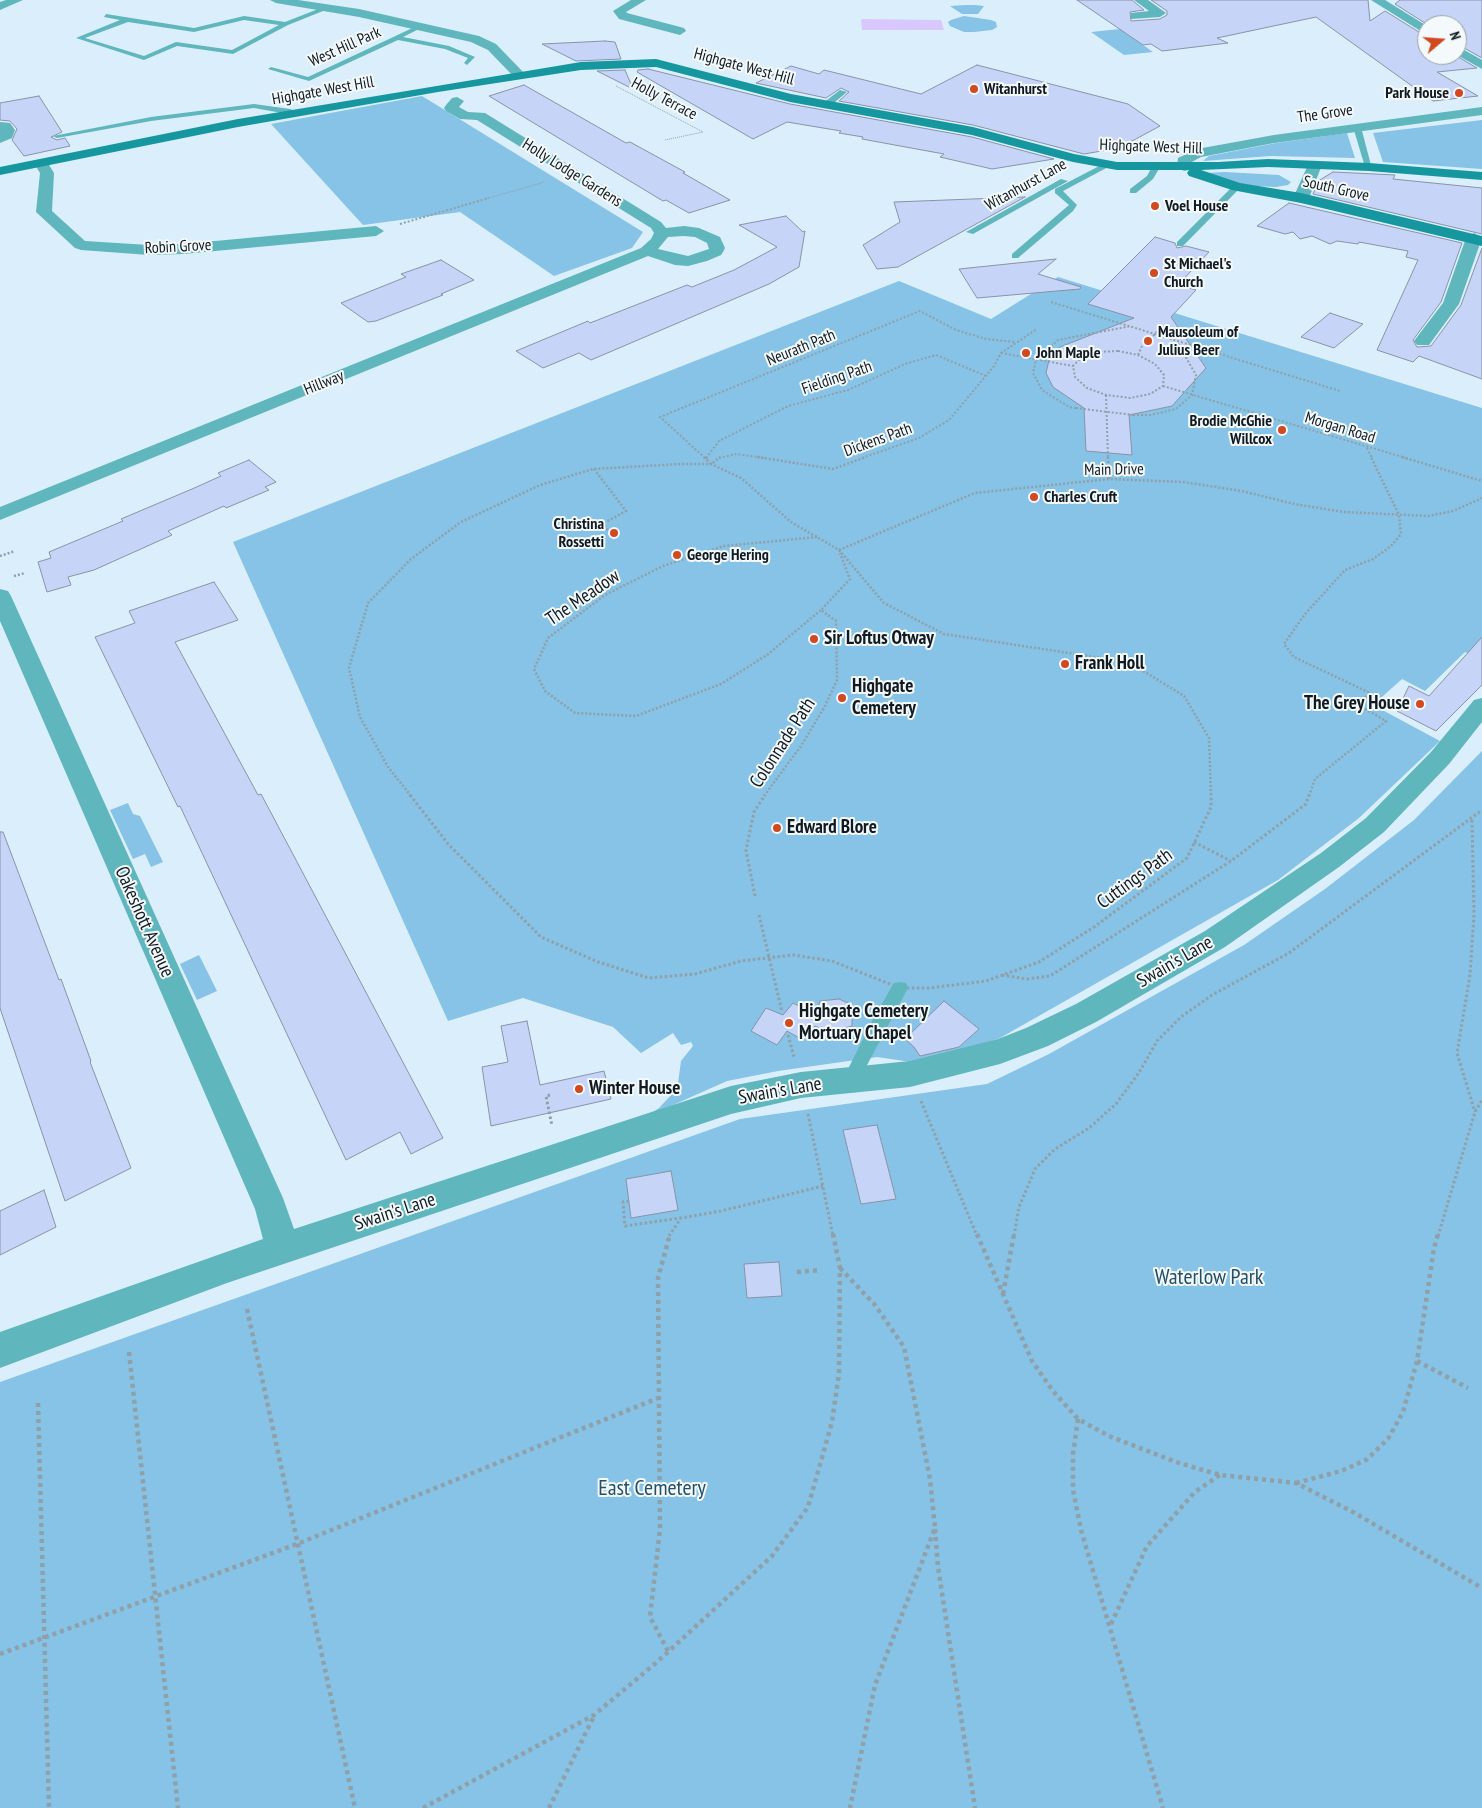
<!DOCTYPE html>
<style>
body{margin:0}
#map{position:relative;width:1482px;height:1808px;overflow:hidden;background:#daeffb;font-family:"PT Sans Narrow",sans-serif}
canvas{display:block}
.north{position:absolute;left:1417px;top:15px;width:50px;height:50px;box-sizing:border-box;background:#f4f9fc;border:1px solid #99a0a4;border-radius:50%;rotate:72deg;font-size:14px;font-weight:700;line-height:20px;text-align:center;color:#111a20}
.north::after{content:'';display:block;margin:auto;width:18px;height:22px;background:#d1491f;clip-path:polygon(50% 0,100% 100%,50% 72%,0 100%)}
</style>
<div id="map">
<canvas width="1482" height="1808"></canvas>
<div class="north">N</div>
</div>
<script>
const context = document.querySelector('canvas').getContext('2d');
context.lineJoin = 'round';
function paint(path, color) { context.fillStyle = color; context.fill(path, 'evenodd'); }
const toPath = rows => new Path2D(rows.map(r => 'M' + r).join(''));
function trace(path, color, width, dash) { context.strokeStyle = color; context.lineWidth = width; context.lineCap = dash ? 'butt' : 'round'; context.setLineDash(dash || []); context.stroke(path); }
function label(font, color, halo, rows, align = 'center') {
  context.font = font + ' "PT Sans Narrow",sans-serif'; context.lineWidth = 4; context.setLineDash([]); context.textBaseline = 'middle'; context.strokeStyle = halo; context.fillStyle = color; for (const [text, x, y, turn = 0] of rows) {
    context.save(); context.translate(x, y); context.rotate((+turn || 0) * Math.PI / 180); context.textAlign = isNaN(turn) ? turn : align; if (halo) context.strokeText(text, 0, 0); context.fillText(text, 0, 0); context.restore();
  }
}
paint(toPath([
 [966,5,975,5,984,6,978,14,962,14,950,6],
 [964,16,991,20,996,22,997,27,992,30,974,32,964,32,950,26,948,22,951,20],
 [1120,29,1153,52,1124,55,1091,32],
 [422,96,643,232,632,248,554,276,460,212,363,225,271,124],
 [1482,120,1482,169,1383,162,1373,133],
 [1347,133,1355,158,1271,156,1203,161,1209,156,1276,143],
 [1225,172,1279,175,1291,182,1288,185,1276,187,1252,186,1232,182,1206,173],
 [1058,277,1482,408,1482,660,1465,652,1425,691,1402,679,1373,705,1440,741,1359,818,1278,880,1000,1038,925,1064,877,1057,778,1071,727,1081,644,1118,659,1108,673,1093,678,1083,681,1061,693,1046,691,1042,681,1045,673,1033,641,1053,613,1027,523,998,448,1021,233,542,899,281,991,319],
 [1482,751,1482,1808,0,1808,0,1382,740,1119,987,1084,1049,1054,1244,945,1325,889,1414,820],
 [128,803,133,814,140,816,163,862,151,867,145,854,133,859,110,810],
 [199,955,217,991,197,1000,180,964]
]), '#86c3e6');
paint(toPath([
 [861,19,941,20,944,30,862,30]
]), '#d9c8fe');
const building = toPath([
 [1077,0,1132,0,1144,10,1130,12,1131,21,1160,19,1167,15,1167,11,1151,0,1368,0,1370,21,1385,11,1427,37,1427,55,1455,55,1477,68,1437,72,1478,96,1433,101,1316,17,1217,38,1228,43,1162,51,1151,44,1143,45,1077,0],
 [1400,0,1482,0,1482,58,1457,44,1457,25,1428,25,1395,4,1400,0],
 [605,41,615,42,621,59,576,61,542,44,605,41],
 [977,65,1128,104,1160,126,1119,148,1084,154,973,125,839,101,849,92,841,88,826,98,756,83,791,66,819,74,824,70,921,94,977,65],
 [648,69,790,104,972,137,1054,159,992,169,940,157,944,154,862,139,863,137,839,133,841,131,787,122,753,139,637,72,638,70,648,69],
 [625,70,633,89,597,71,625,70],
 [524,85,626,143,630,142,685,172,683,173,730,200,689,213,666,200,663,201,489,96,524,85],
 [39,96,62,132,51,137,57,140,65,138,70,146,24,156,12,140,17,129,10,121,0,120,0,103,39,96],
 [1333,172,1395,175,1393,179,1482,188,1482,234,1313,194,1318,181,1333,172],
 [1025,197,898,267,877,269,863,245,900,222,894,202,1025,197],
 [1289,203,1462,243,1441,302,1413,340,1417,347,1431,346,1461,305,1482,248,1482,379,1419,356,1413,362,1377,350,1418,260,1406,257,1408,251,1359,242,1358,244,1337,241,1330,244,1312,236,1300,239,1293,232,1285,234,1257,226,1289,203],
 [786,216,803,232,805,231,799,267,769,284,591,360,579,353,543,368,516,351,588,321,590,323,687,285,692,287,734,270,777,247,739,225,786,216],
 [1155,237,1175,243,1177,248,1186,246,1209,252,1178,285,1196,290,1171,317,1206,368,1172,406,1129,415,1132,455,1086,451,1084,408,1053,387,1046,373,1050,356,1060,347,1134,318,1088,304,1155,237],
 [1056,259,1038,274,1081,287,1080,289,977,298,959,269,1056,259],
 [441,260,474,280,441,294,443,295,376,321,368,322,341,303,406,277,401,274,441,260],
 [1330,313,1363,324,1334,348,1301,337,1330,313],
 [249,460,276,482,265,487,269,490,226,508,224,506,168,531,172,535,94,570,68,577,71,585,47,592,38,562,51,558,49,552,123,521,121,519,192,489,221,476,218,473,249,460],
 [214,582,238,620,175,642,258,795,261,794,296,860,443,1138,411,1154,400,1132,346,1160,180,806,178,807,95,637,135,623,129,611,214,582],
 [1482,637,1482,685,1436,731,1397,711,1409,686,1429,696,1482,637],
 [0,832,3,832,59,980,61,979,91,1061,90,1062,131,1168,65,1201,0,1008,0,832],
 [839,999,852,1005,852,1026,837,1030,833,1034,815,1026,803,1040,787,1031,777,1045,751,1031,766,1008,783,1015,793,1003,816,1015,820,1001,839,999],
 [944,1001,979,1029,959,1047,920,1056,914,1047,905,1039,944,1001],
 [527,1021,540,1085,604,1071,611,1099,491,1126,482,1067,508,1062,501,1026,527,1021],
 [877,1125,896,1199,861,1204,843,1130,877,1125],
 [671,1171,678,1210,631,1218,626,1179,671,1171],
 [44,1190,56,1227,0,1255,0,1211,44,1190],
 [779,1262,782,1296,747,1298,744,1264,779,1262]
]);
paint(building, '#c6d5f7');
trace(building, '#8992a8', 1);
trace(toPath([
 [616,86,703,132,665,140],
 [485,199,545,182]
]), '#8fa0a9', 1, [1, 1]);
trace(toPath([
 [400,224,489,198],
 [1051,302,1340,391],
 [1153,336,1159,329],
 [1118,351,1138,355,1155,364,1164,375,1163,386,1150,394,1130,398,1106,395,1087,388,1075,377,1073,366,1082,357,1098,352,1118,351],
 [1001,353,1073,366],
 [1138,355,1142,346],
 [1163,386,1406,458],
 [1106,395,1108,458],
 [1076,408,1069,407,1042,390,1033,373,1036,360,1058,340,1131,326],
 [1133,415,1151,415,1176,409,1192,395,1196,375,1177,342],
 [1367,448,1372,458],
 [705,458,660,417,920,311,956,330,986,339,1015,342],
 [706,458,719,441,788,406,848,390,905,364,936,355,986,376],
 [719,458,736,454,765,458],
 [862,458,919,438,949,420,994,366,1001,353,1037,329]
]), '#8fa0a9', 2, [2, 2]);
trace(toPath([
 [704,457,711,464,720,457],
 [757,457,833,469,866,457],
 [1108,457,1109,479],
 [1402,457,1482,481],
 [706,459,707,457],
 [594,469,626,511,604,523,608,532],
 [817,537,724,546,663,566,605,595,548,638,534,669,545,691,575,713,636,716,721,684,767,655,821,610],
 [839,550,975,493,1109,479,1183,482,1242,491,1294,504,1344,512,1428,516,1453,511,1482,498],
 [0,556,15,551],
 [14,576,25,573],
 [411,796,388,767,360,717,349,668,368,603,411,559,461,522,540,485,593,469,680,464,711,464,741,478,791,522,839,550,884,603,944,634,1115,660,1145,672,1184,696,1209,738,1211,796],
 [764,796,801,746,825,706,837,680,836,621,821,610,850,579,840,553],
 [1309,796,1315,779,1386,721,1358,705,1370,693,1294,657,1284,644,1305,614,1345,570,1373,559,1391,546,1401,534,1399,515,1371,457]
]), '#8fa0a9', 2.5, [2, 2]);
trace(toPath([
 [410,795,449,845,541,937,598,962,649,978,695,974,741,961,793,955,832,961,900,988,929,988,986,981,1039,962,1094,927,1187,858,1211,807,1211,795],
 [1472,820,1474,915,1470,975,1457,1053,1475,1112],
 [1194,842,1231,861],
 [755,896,746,850,754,812,765,795],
 [759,915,782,1012],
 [1002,975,1027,979,1050,976,1231,861,1306,804,1309,795],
 [788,1035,794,1057],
 [550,1095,546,1096,552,1126],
 [921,1101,977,1236],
 [808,1114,833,1236],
 [629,1201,623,1202,625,1226,680,1218],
 [669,1236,681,1218,721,1211,823,1186],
 [1014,1236,1019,1207,1035,1169,1055,1149,1089,1128,1116,1104,1140,1071,1157,1041,1181,1017,1212,995,1289,953,1482,810],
 [1438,1236,1475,1112,1482,1100]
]), '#8fa0a9', 3, [2.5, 2.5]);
trace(toPath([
 [977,1234,1032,1361,1053,1391,1078,1419,1109,1436,1176,1462,1220,1475,1296,1483,1353,1512,1482,1588],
 [840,1268,875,1305,904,1347,930,1479,935,1528,875,1685,850,1808],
 [797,1272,821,1270],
 [1003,1294,1014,1234],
 [247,1309,355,1808],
 [129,1352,178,1808],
 [1417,1361,1468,1388],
 [38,1403,49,1808],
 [1078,1419,1073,1454,1073,1490,1081,1530,1163,1808],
 [1296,1483,1341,1471,1366,1460,1388,1439,1403,1412,1417,1361,1434,1248,1438,1234],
 [935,1529,938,1567,975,1808],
 [1111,1624,1147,1546,1195,1492,1220,1475],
 [668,1651,650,1617,660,1529,658,1278,670,1234],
 [0,1654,297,1544,658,1398],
 [423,1808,594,1715,657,1662,772,1556,808,1507,832,1422,839,1373,840,1268,833,1234],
 [549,1808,594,1716]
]), '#8fa0a9', 4.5, [4, 4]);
paint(toPath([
 [326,6,328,9,288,25,233,54,177,46,144,60,76,38,120,20,104,17,106,14,194,28,244,16,285,22,326,6],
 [244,20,279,25,232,50,176,42,144,56,85,38,128,22,194,32,244,20],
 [421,24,423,27,403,37,449,46,475,57,467,65,464,63,468,58,445,49,398,40,309,81,268,69,271,67,308,77,421,24],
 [840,90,847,92,829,107,823,107,823,103,840,90],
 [254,104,290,109,303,114,299,116,254,108,151,121,57,138,53,136,151,117,254,104],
 [1357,125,1361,127,1372,169,1365,167,1353,127,1357,125],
 [1105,163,1112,165,1063,191,1077,205,1073,211,1018,258,1012,258,1012,254,1069,205,1055,193,1055,189,1105,163],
 [1153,165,1160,167,1153,179,1136,193,1130,193,1130,189,1147,176,1153,165],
 [1061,179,1068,181,973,234,966,232,1061,179],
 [1234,185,1241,187,1183,246,1177,246,1177,242,1234,185],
 [900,982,906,983,908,988,857,1084,851,1086,845,1084,843,1079,873,1019,894,983,900,982]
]), '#60b6bd');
paint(toPath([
 [6,0,23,0,0,10,0,2,6,0],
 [270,0,298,0,359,9,479,36,496,44,526,75,520,79,515,78,488,50,471,42,359,17,276,3,270,0],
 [631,0,646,0,626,12,627,13,684,28,686,31,680,35,619,19,613,11,631,0],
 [1134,0,1148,0,1166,13,1160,17,1131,19,1131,13,1149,11,1134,0],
 [1371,0,1385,0,1427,26,1427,35,1371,0],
 [1457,46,1482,60,1482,69,1457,55,1457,46],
 [457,97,464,101,459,107,468,112,485,113,661,222,666,228,684,226,699,228,720,237,725,248,723,252,721,255,707,261,688,266,675,265,648,256,0,520,0,507,641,248,651,239,654,233,651,228,477,120,460,119,446,111,444,108,446,105,452,98,457,97],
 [684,236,695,237,707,243,709,249,688,256,658,249,668,237,684,236],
 [1482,107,1482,115,1274,143,1201,157,1190,163,1189,170,1184,171,1177,167,1178,158,1197,149,1274,135,1482,107],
 [0,122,10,123,15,130,12,138,0,143,0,122],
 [41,159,46,160,54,173,52,211,85,241,149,245,183,244,376,226,384,231,376,236,183,254,149,255,81,250,75,248,36,212,40,173,34,163,41,159],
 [1315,161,1322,165,1309,198,1301,203,1296,201,1293,198,1308,165,1315,161],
 [1474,233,1482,238,1459,304,1429,345,1417,345,1414,341,1443,303,1466,238,1474,233],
 [0,589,8,591,11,596,283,1198,294,1229,731,1086,801,1072,910,1061,998,1039,1026,1028,1076,1004,1205,931,1321,853,1366,818,1431,752,1474,700,1482,698,1482,722,1449,764,1384,832,1339,867,1225,947,1096,1022,1048,1046,1000,1064,910,1087,801,1098,731,1114,227,1283,0,1368,0,1332,263,1239,255,1209,0,621,0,589]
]), '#60b6bd');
paint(toPath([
 [656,59,791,94,973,127,1074,154,1117,162,1218,162,1268,159,1369,163,1482,172,1482,180,1369,171,1268,167,1201,170,1240,183,1301,193,1482,236,1482,246,1301,203,1232,190,1189,176,1187,173,1189,170,1117,170,1073,162,972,135,790,102,656,67,581,70,438,92,238,127,0,175,0,167,238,119,581,62,656,59]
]), '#16979f');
trace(toPath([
 [1076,408,1133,415]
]), '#8fa0a9', 2, [2, 2]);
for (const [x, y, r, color] of [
 [974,89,5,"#d1491f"],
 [1459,93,5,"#d1491f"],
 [1155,206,5,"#d1491f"],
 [1154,273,5,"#d1491f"],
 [1148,341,5,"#d1491f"],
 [1026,353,5,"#d1491f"],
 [1282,430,5,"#d1491f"],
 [1034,497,5,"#d1491f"],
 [614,533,5,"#d1491f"],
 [677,555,5,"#d1491f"],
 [814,639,5,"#d1491f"],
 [1065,664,5,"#d1491f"],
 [842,698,5,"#d1491f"],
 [1420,704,5,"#d1491f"],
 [777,828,5,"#d1491f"],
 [789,1023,5,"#d1491f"],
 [579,1089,5,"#d1491f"]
]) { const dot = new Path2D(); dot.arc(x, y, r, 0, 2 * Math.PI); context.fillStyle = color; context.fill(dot); trace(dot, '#f4f9fc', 2); }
label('16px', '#111a20', '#f4f9fc', [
 ["West Hill Park",345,47,-24],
 ["Highgate West Hill",744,67,15],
 ["Highgate West Hill",323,91,-10],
 ["Holly Terrace",664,99,28],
 ["The Grove",1325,114,-8],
 ["Highgate West Hill",1151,147,2],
 ["Holly Lodge Gardens",572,173,32],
 ["Witanhurst Lane",1026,185,-29],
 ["South Grove",1336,189,13],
 ["Robin Grove",178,247,-3],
 ["Neurath Path",801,348,-22],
 ["Fielding Path",837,378,-19],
 ["Hillway",324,383,-22],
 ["Morgan Road",1340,428,17],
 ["Dickens Path",878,440,-20],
 ["Main Drive",1114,470,-1]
]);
label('bold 16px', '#111a20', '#f4f9fc', [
 ["Witanhurst",984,89],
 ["Park House",1449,93,"right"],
 ["Voel House",1165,206],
 ["St Michael's",1164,264],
 ["Church",1164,282],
 ["Mausoleum of",1158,332],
 ["Julius Beer",1158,350],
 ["John Maple",1036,353],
 ["Brodie McGhie",1272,421,"right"],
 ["Willcox",1272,439,"right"],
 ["Charles Cruft",1044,497],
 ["Christina",604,524,"right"],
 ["Rossetti",604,542,"right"],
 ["George Hering",687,555]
], 'left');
label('19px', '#111a20', '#f4f9fc', [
 ["The Meadow",583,598,-34],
 ["Colonnade Path",783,743,-57],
 ["Cuttings Path",1135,879,-36],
 ["Oakeshott Avenue",144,922,66],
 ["Swain's Lane",1175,962,-30],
 ["Swain's Lane",780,1091,-10],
 ["Swain's Lane",395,1212,-18]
]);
label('bold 19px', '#111a20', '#f4f9fc', [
 ["Sir Loftus Otway",824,639],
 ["Frank Holl",1075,664],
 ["Highgate",852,687],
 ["Cemetery",852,709],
 ["The Grey House",1410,704,"right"],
 ["Edward Blore",787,828],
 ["Highgate Cemetery",799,1012],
 ["Mortuary Chapel",799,1034],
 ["Winter House",589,1089]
], 'left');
label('22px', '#245067', '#f4f9fc', [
 ["Waterlow Park",1209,1278],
 ["East Cemetery",652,1489]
]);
</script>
